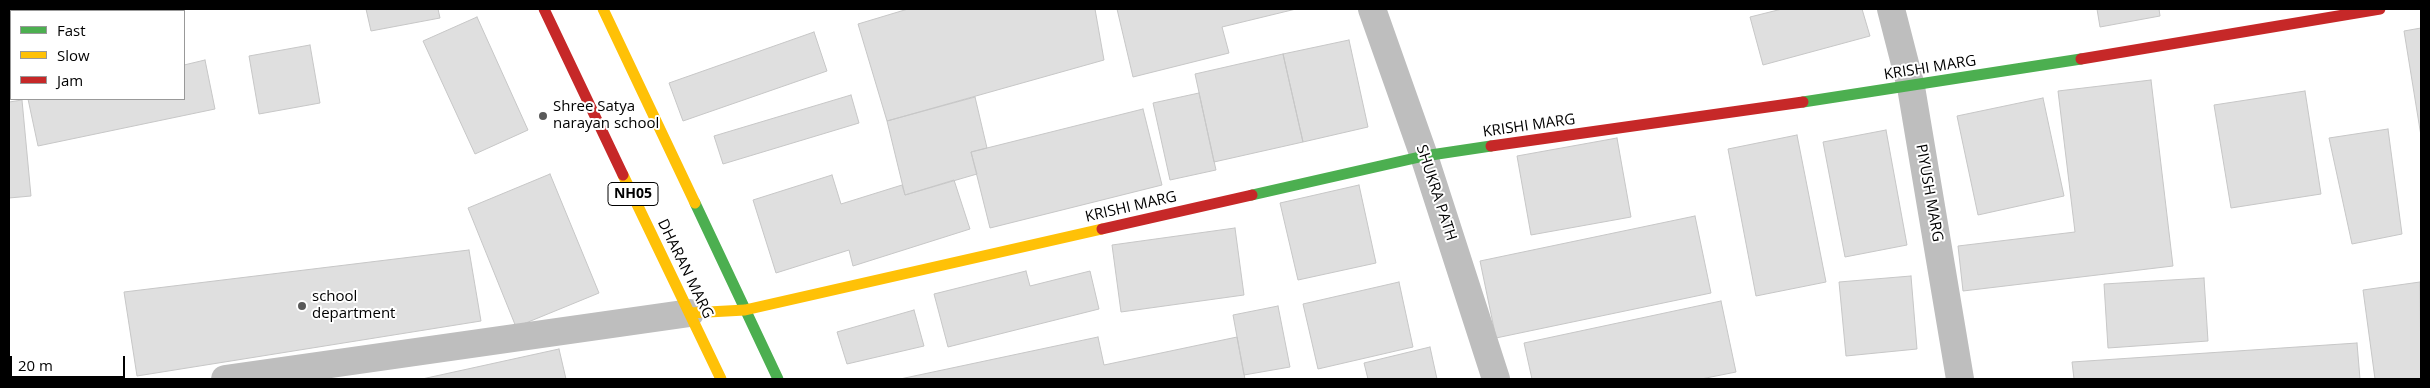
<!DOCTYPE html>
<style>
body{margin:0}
#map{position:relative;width:2430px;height:388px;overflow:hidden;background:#fff;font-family:"Open Sans",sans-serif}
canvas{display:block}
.frame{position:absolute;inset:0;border:10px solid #000;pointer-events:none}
.legend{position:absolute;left:10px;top:10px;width:175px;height:90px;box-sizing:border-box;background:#fff;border:1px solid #999;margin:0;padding:6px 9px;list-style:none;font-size:15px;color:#000}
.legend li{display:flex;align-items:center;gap:10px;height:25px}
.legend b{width:25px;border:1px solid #999}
.scale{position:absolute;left:10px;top:356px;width:115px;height:22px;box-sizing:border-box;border:2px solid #000;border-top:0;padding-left:6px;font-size:15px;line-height:18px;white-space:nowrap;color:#000;-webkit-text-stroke:4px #fff;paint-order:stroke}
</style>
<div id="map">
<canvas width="2430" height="388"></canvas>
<div class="frame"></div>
<ul class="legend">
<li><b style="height:6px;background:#4caf50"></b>Fast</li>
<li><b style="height:6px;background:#ffc107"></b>Slow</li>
<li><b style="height:6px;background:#c62828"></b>Jam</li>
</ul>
<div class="scale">20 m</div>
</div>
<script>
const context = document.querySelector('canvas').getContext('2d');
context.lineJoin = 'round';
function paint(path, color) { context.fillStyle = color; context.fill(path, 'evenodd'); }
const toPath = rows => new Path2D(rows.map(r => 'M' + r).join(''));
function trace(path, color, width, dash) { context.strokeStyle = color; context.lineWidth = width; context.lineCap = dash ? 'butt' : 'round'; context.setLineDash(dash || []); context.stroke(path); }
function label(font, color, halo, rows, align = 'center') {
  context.font = font + ' "Open Sans",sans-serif'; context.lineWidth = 4; context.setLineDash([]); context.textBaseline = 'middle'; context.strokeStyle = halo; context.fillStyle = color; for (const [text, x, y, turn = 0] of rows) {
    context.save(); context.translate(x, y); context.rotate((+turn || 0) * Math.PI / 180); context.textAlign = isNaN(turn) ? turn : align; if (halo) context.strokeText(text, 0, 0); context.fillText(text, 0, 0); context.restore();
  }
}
const building = toPath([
 [366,9,438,9,440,18,371,31,366,9],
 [908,9,1095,9,1104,60,887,121,858,24,908,9],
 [1117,9,1296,9,1222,27,1229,53,1133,77,1117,9],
 [1782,9,1862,9,1870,36,1763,65,1750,17,1782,9],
 [2097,9,2159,9,2160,16,2100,27,2097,9],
 [477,17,528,130,475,154,423,41,477,17],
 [2421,28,2421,136,2404,31,2421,28],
 [814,32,827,71,683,121,669,83,814,32],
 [1349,40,1368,127,1303,142,1283,54,1349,40],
 [11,42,11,84,9,84,9,43,11,42],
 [310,45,320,103,259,114,249,56,310,45],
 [1283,54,1303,142,1214,162,1195,74,1283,54],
 [205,60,215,109,38,146,28,99,184,99,184,65,205,60],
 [2151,80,2173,266,1963,291,1958,246,2075,232,2058,91,2151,80],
 [2305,91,2321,194,2231,208,2214,105,2305,91],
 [1199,93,1216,170,1170,180,1153,103,1199,93],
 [851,95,859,123,723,164,714,136,851,95],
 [975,97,987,148,971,152,977,174,905,195,887,121,975,97],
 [2043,98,2064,196,1978,215,1957,116,2043,98],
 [22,100,31,196,9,198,9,102,22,100],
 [1143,109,1162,185,990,228,971,152,1143,109],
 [2388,129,2402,234,2352,244,2329,138,2388,129],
 [1886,130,1907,245,1845,257,1823,142,1886,130],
 [1797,135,1826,282,1756,296,1728,149,1797,135],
 [1617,138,1631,217,1531,235,1517,156,1617,138],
 [550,174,599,293,516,327,468,208,550,174],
 [832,175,841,204,902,185,905,195,954,180,970,229,853,266,849,250,776,273,753,200,832,175],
 [1359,185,1376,263,1298,280,1280,203,1359,185],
 [1695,216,1711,293,1496,338,1480,261,1695,216],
 [1235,228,1244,295,1121,312,1112,245,1235,228],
 [469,250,481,321,137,376,124,292,469,250],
 [1026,271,1030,286,1090,271,1099,309,948,347,934,294,1026,271],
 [1911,276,1917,349,1846,356,1839,282,1911,276],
 [2204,278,2208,341,2108,348,2104,284,2204,278],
 [1399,282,1413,347,1318,369,1303,304,1399,282],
 [2420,282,2421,379,2375,379,2363,290,2420,282],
 [1721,301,1736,372,1701,379,1532,379,1524,343,1721,301],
 [1278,306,1290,367,1244,375,1233,315,1278,306],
 [914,310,924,346,847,364,837,332,914,310],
 [1098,337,1104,365,1237,337,1245,379,900,379,1098,337],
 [2357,343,2360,379,2074,379,2072,362,2357,343],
 [1430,347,1437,379,1368,379,1364,363,1430,347],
 [559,349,566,379,422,379,559,349]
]);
paint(building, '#dfdfdf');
trace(building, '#c7c7c7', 1);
trace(toPath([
 [1372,9,1424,156,1496,379],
 [1891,9,1911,87,1960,379],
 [225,379,690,313]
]), '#bebebe', 28);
trace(toPath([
 [1803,102,2081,59],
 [1252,195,1424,156,1491,146],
 [695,203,778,379]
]), '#4caf50', 11);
trace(toPath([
 [603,9,695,203],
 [623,175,721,379],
 [690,313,745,310,1102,229]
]), '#ffc107', 11);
trace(toPath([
 [544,9,623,175],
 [2081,59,2380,9],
 [1491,146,1803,102],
 [1102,229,1252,195]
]), '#c62828', 11);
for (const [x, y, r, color] of [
 [543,116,5,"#595959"],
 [302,306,5,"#595959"]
]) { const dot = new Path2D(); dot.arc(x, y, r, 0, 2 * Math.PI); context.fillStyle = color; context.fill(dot); trace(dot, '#fff', 2); }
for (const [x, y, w] of [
 [633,194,50]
]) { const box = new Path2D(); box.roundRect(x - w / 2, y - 11.5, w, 23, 4); context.fillStyle = '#fff'; context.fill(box); trace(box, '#000', 1); }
label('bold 14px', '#000', null, [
 ["NH05",633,194]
]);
label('15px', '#000', '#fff', [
 ["KRISHI MARG",1930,68,-9],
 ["KRISHI MARG",1529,126,-8],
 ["SHUKRA PATH",1436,193,72],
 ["PIYUSH MARG",1929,193,80],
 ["KRISHI MARG",1131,207,-13],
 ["DHARAN MARG",685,269,64]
]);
label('15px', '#000', '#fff', [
 ["Shree Satya",553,107],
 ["narayan school",553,124],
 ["school",312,297],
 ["department",312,314]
], 'left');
</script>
